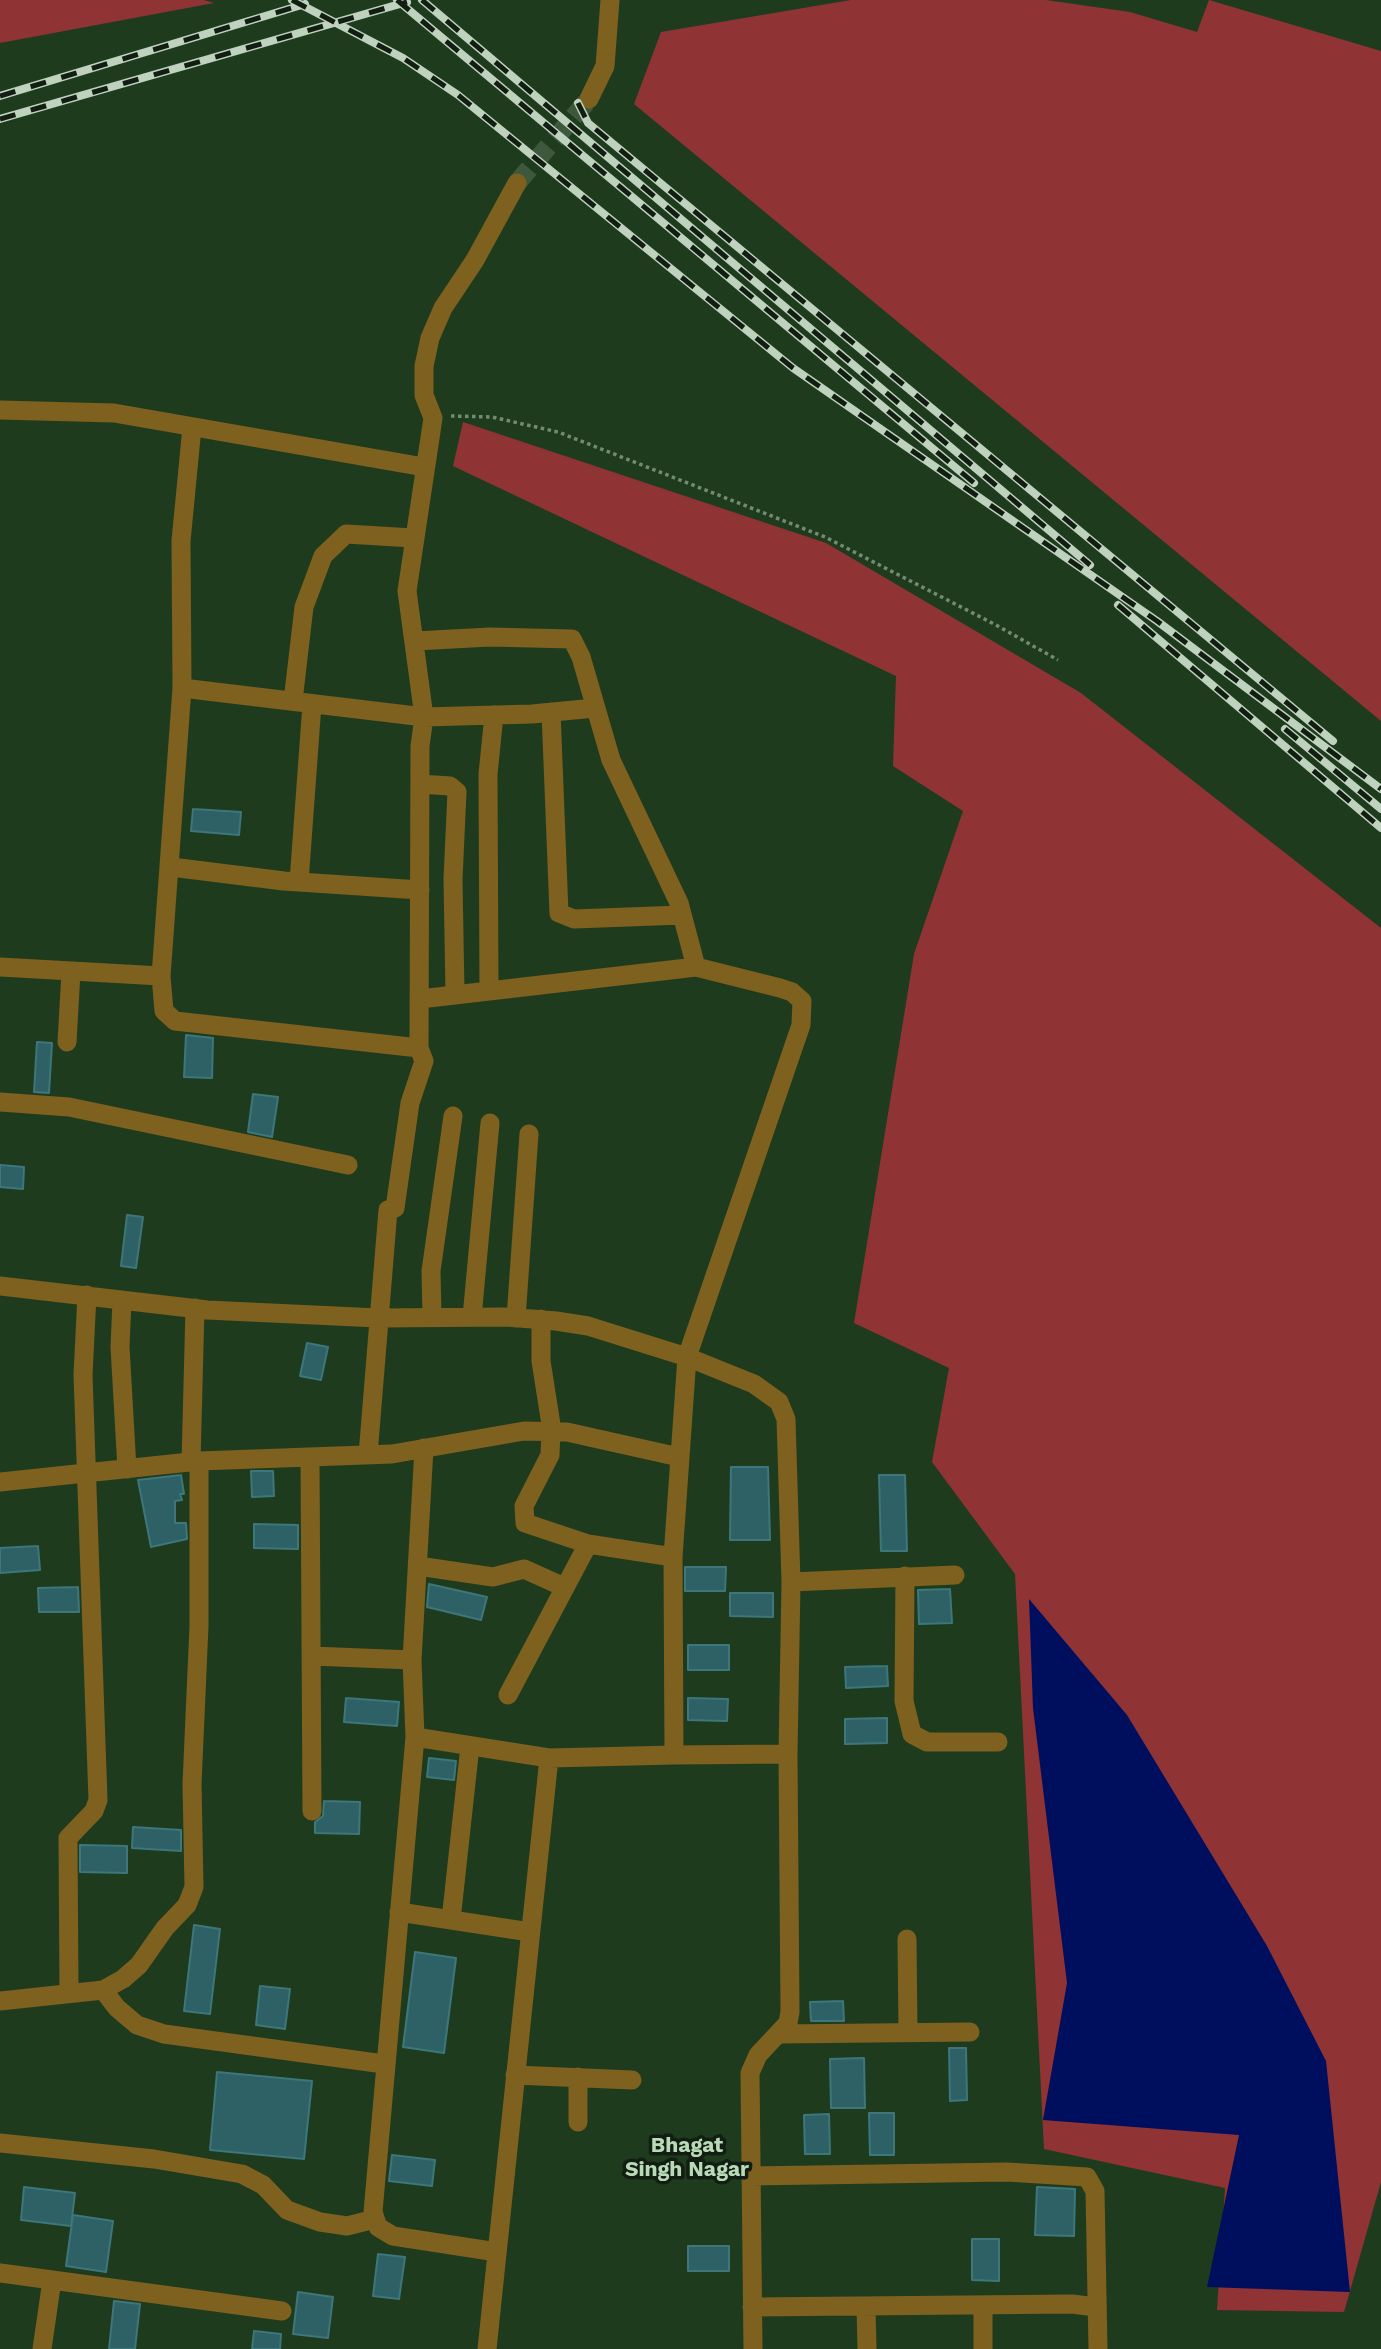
<!DOCTYPE html>
<style>
body{margin:0}
canvas{display:block;background:#1f3b1e}
</style>
<canvas width="1381" height="2349"></canvas>
<script>
const context = document.querySelector('canvas').getContext('2d');
context.lineJoin = 'round';
function paint(path, color) { context.fillStyle = color; context.fill(path, 'evenodd'); }
const toPath = rows => new Path2D(rows.map(r => 'M' + r).join(''));
function trace(path, color, width, dash) { context.strokeStyle = color; context.lineWidth = width; context.lineCap = dash ? 'butt' : 'round'; context.setLineDash(dash || []); context.stroke(path); }
function label(font, color, halo, rows, align = 'center') {
  context.font = font + ' "Work Sans",sans-serif'; context.lineWidth = 7; context.setLineDash([]); context.textBaseline = 'middle'; context.strokeStyle = halo; context.fillStyle = color; for (const [text, x, y, turn = 0] of rows) {
    context.save(); context.translate(x, y); context.rotate((+turn || 0) * Math.PI / 180); context.textAlign = isNaN(turn) ? turn : align; if (halo) context.strokeText(text, 0, 0); context.fillText(text, 0, 0); context.restore();
  }
}
paint(toPath([
 [0,0,204,0,214,3,0,43],
 [851,0,1046,0,1130,12,1197,32,1209,0,1381,51,1381,721,634,104,661,32],
 [463,422,826,543,1081,693,1381,928,1381,2182,1344,2312,1217,2310,1225,2188,1044,2149,1015,1574,932,1462,949,1368,854,1323,914,954,963,811,893,766,896,676,453,466]
]), '#8f3334');
paint(toPath([
 [1029,1599,1127,1715,1267,1946,1326,2061,1350,2292,1207,2287,1239,2135,1043,2120,1067,1983,1033,1708]
]), '#000e5e');
const building = toPath([
 [193,809,241,812,239,835,191,831,193,809],
 [186,1035,213,1038,212,1078,184,1077,186,1035],
 [37,1042,52,1043,49,1093,34,1092,37,1042],
 [253,1094,278,1097,272,1137,248,1132,253,1094],
 [0,1165,24,1167,23,1189,0,1187,0,1165],
 [127,1215,143,1217,136,1268,121,1266,127,1215],
 [307,1343,328,1347,321,1380,300,1376,307,1343],
 [731,1467,768,1467,770,1540,730,1540,731,1467],
 [251,1471,273,1471,274,1496,252,1497,251,1471],
 [181,1475,184,1494,180,1494,182,1500,175,1501,175,1523,186,1523,187,1539,151,1547,138,1480,181,1475],
 [879,1475,905,1475,907,1551,881,1551,879,1475],
 [254,1524,298,1525,298,1549,254,1548,254,1524],
 [38,1546,40,1570,0,1573,0,1548,38,1546],
 [685,1567,726,1567,725,1591,685,1591,685,1567],
 [429,1584,487,1597,481,1620,427,1607,429,1584],
 [78,1587,79,1612,39,1612,38,1588,78,1587],
 [950,1589,952,1623,919,1624,918,1590,950,1589],
 [730,1593,773,1593,773,1617,730,1616,730,1593],
 [688,1645,729,1645,729,1670,688,1670,688,1645],
 [887,1666,888,1686,846,1688,845,1667,887,1666],
 [346,1698,399,1702,397,1726,344,1722,346,1698],
 [688,1698,728,1699,727,1721,688,1720,688,1698],
 [887,1718,887,1743,845,1744,845,1719,887,1718],
 [429,1758,456,1761,454,1780,427,1777,429,1758],
 [324,1801,360,1802,359,1834,315,1833,315,1822,323,1816,324,1801],
 [133,1827,181,1830,181,1851,132,1848,133,1827],
 [80,1845,127,1846,127,1873,80,1872,80,1845],
 [194,1925,220,1929,210,2014,184,2011,194,1925],
 [415,1952,456,1958,444,2053,403,2047,415,1952],
 [260,1986,290,1989,285,2029,256,2025,260,1986],
 [843,2001,844,2021,811,2021,810,2002,843,2001],
 [949,2048,966,2048,967,2100,950,2101,949,2048],
 [864,2058,865,2108,831,2108,830,2059,864,2058],
 [217,2072,312,2081,304,2159,210,2150,217,2072],
 [869,2113,894,2113,894,2155,870,2155,869,2113],
 [829,2114,830,2154,805,2154,804,2115,829,2114],
 [392,2155,435,2160,432,2186,389,2181,392,2155],
 [24,2187,75,2193,71,2226,21,2220,24,2187],
 [1037,2187,1075,2189,1074,2236,1035,2235,1037,2187],
 [73,2215,113,2221,106,2272,66,2266,73,2215],
 [972,2239,999,2239,999,2281,972,2280,972,2239],
 [688,2246,729,2246,729,2271,688,2271,688,2246],
 [378,2254,405,2257,399,2299,373,2296,378,2254],
 [298,2292,333,2297,328,2338,293,2334,298,2292],
 [114,2301,140,2304,135,2349,109,2349,114,2301],
 [254,2331,281,2334,280,2349,252,2349,254,2331]
]);
paint(building, '#2d6165');
trace(building, '#3d767b', 2);
trace(toPath([
 [517,183,589,99]
]), '#3d583c', 19, [19, 10]);
trace(toPath([
 [451,416,492,417,558,432,825,537,996,625,1058,660]
]), '#748b73', 3.5, [3.5, 3.5]);
trace(toPath([
 [589,99,605,66,610,0],
 [0,410,114,413,424,467],
 [415,641,490,637,572,639,581,657,611,760,679,903,696,967],
 [182,688,181,541,192,427],
 [293,701,304,607,323,556,346,534,413,538],
 [551,712,559,913,574,919,682,915],
 [420,784,450,786,457,792,453,879,455,994],
 [171,867,284,881,420,890],
 [299,882,312,704],
 [0,967,161,976,182,688,424,717,532,714,595,708],
 [161,976,164,1011,175,1021,419,1048],
 [489,991,488,774,494,715],
 [420,999,696,967,780,988,792,992,802,1001,801,1025,687,1357,754,1384,779,1402,786,1419,791,1582,788,1754],
 [67,1042,71,972],
 [0,1102,69,1107,348,1165],
 [0,1286,207,1310,378,1318,507,1317,556,1321,588,1326,687,1357,673,1557,674,1755,788,1754,790,2012,788,2023,758,2055,750,2073,753,2349],
 [122,1300,120,1347,127,1469],
 [432,1317,431,1271,453,1116],
 [472,1317,490,1123],
 [516,1318,529,1134],
 [541,1319,541,1361,552,1431],
 [551,1431,550,1455,524,1506,525,1523,588,1544,673,1557],
 [424,1448,412,1660,415,1737,549,1758,674,1755],
 [368,1455,388,1210,395,1208,410,1103,424,1061,419,1048,420,746,424,717,407,591,433,418,424,395,424,366,430,338,443,308,475,260,517,183],
 [310,1458,312,1811],
 [191,1462,195,1308],
 [0,1482,199,1461,392,1454,524,1431,567,1432,679,1457],
 [418,1566,493,1577,524,1569,564,1587],
 [905,1576,904,1701,912,1734,927,1742,998,1742],
 [791,1582,955,1575],
 [311,1656,412,1660],
 [508,1695,588,1544],
 [415,1737,373,2212,378,2227,393,2236,497,2252],
 [399,1912,530,1932],
 [451,1920,470,1746],
 [907,1939,908,2032],
 [103,1990,117,2008,137,2025,164,2034,384,2064],
 [69,1993,68,1838,94,1811,98,1800,83,1375,87,1295],
 [0,2001,103,1990,123,1979,139,1965,165,1928,187,1905,194,1887,192,1784,199,1626,199,1461],
 [778,2034,970,2032],
 [515,2075,632,2080],
 [578,2122,578,2077],
 [0,2143,154,2159,242,2174,263,2185,287,2210,320,2222,347,2226,375,2219],
 [751,2176,1007,2172,1087,2177,1095,2191,1098,2349],
 [0,2273,52,2280,42,2349],
 [52,2280,282,2311],
 [983,2305,983,2349],
 [752,2307,1072,2304,1096,2307],
 [866,2307,867,2349],
 [487,2349,549,1758]
]), '#7e601f', 19);
const rail = toPath([
 [292,0,403,58,458,95,793,368,1157,621,1381,789],
 [397,0,974,483],
 [422,0,1090,565],
 [0,96,305,4],
 [578,103,588,123,1333,741],
 [0,119,407,2],
 [1118,605,1381,828],
 [1285,729,1381,809]
]);
trace(rail, '#bed2bd', 8);
trace(rail, '#121e12', 5, [16]);
label('bold 21px', '#b8dab6', '#121e12', [
 ["Bhagat",687,2146],
 ["Singh Nagar",687,2170]
]);
</script>
